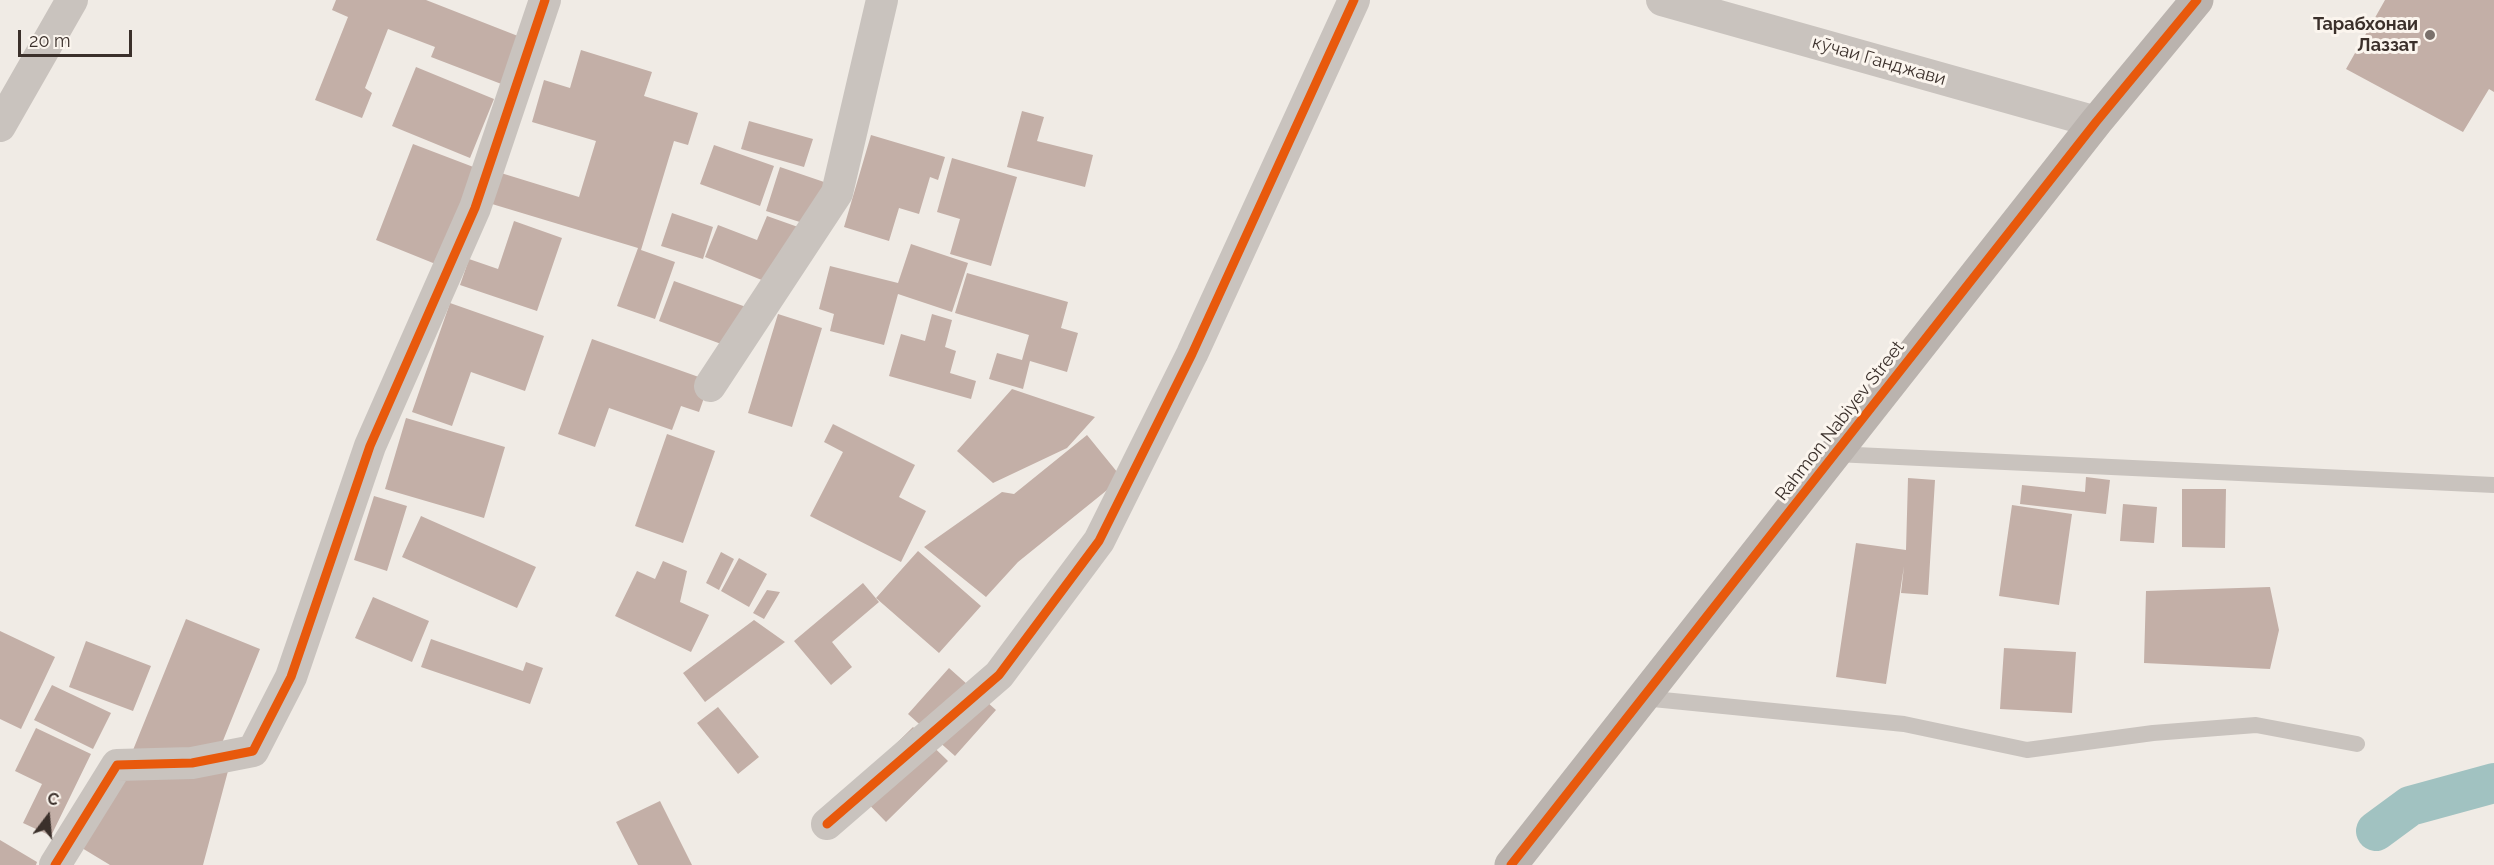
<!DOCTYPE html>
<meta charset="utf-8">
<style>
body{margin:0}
#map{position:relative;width:2494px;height:865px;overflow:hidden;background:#f0ebe5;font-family:Raleway,sans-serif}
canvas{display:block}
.north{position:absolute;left:18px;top:787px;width:60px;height:60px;-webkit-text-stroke:4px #fbf5ee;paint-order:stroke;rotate:16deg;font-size:16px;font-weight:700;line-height:24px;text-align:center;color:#3b302b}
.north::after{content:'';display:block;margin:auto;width:21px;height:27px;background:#3b302b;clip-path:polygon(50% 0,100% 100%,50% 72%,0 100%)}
.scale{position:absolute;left:18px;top:30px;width:114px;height:27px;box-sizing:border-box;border:3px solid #3b302b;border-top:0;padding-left:8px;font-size:18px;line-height:21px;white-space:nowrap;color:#3b302b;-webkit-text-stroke:4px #fbf5ee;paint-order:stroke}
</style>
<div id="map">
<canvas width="2494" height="865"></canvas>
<div class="north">С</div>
<div class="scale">20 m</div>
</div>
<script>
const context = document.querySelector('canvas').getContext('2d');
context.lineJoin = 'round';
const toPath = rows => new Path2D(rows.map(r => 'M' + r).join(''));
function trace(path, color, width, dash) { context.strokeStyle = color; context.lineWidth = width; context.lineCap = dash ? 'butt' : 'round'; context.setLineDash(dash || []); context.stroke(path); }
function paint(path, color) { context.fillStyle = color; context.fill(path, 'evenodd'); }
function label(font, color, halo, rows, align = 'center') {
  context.font = font + ' Raleway,sans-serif'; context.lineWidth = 6; context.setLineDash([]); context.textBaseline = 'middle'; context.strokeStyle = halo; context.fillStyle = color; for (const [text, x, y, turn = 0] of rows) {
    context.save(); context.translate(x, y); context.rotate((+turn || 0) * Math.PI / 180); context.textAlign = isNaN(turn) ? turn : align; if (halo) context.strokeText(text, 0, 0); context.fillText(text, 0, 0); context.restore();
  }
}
trace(toPath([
 [2376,831,2410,806,2494,783]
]), '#a1c2c1', 40);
paint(toPath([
 [336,0,426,0,523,38,504,85,431,57,435,47,388,29,365,88,372,93,362,118,315,100,348,17,332,10],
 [2385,0,2494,0,2494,92,2489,89,2463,132,2346,69],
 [581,50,652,72,644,96,698,113,688,145,674,141,641,250,675,262,655,319,617,306,638,248,492,204,501,173,579,197,596,141,532,122,544,80,570,88],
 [416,67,494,99,470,158,392,126],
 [1022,111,1044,117,1037,141,1093,155,1085,187,1007,167],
 [749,121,813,139,804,167,741,149],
 [871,135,945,157,938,180,930,177,919,214,899,208,889,241,844,227],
 [413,144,476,168,438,265,376,240],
 [714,145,774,166,760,206,700,184],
 [952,158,1017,177,991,266,950,254,960,219,937,212],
 [780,167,827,183,812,226,766,211],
 [672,213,713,227,703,259,661,246],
 [767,216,798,227,774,285,705,257,718,225,757,240],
 [514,221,562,238,537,311,460,285,469,259,498,269],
 [911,244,968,263,952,312,898,294,884,345,830,331,834,314,819,309,830,266,898,283],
 [967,273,1068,302,1061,328,1078,333,1067,372,1030,361,1023,389,989,379,997,353,1022,360,1029,335,955,313],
 [674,281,746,307,732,348,659,321],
 [450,303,544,336,525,391,471,372,452,426,412,412],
 [778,314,822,328,792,427,748,413],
 [932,314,952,320,945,347,956,351,950,373,976,381,971,399,889,376,901,334,925,341],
 [592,339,710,381,699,412,681,406,672,430,609,408,595,447,558,434],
 [1012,389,1095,417,1067,448,993,483,957,451],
 [406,418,505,447,484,518,385,489],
 [833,424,915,465,899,497,926,511,901,562,810,516,843,452,824,442],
 [667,434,715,451,683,543,635,526],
 [1087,435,1122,478,1018,562,986,597,924,547,1002,492,1014,494],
 [2086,477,2110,480,2106,514,2020,504,2022,485,2085,492],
 [1908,478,1935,480,1928,595,1901,593,1904,566,1886,684,1836,677,1856,543,1906,550],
 [2182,489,2226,489,2225,548,2182,547],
 [374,496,407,506,387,571,354,560],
 [2123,504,2157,507,2154,543,2120,541],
 [2012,505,2072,514,2059,605,1999,596],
 [421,516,536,567,517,608,402,557],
 [918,551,981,606,939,653,876,598],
 [721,552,734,559,719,590,706,583],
 [739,558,767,574,749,607,721,591],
 [663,561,687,571,680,602,709,615,691,652,615,616,637,571,655,579],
 [863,583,879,602,832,642,852,667,831,685,794,641],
 [2270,587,2279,630,2270,669,2144,663,2146,591],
 [767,590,780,592,764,619,753,613],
 [373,597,429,621,412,662,355,638],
 [186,619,260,649,218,753,131,755],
 [754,620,785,642,705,702,683,673],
 [0,631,55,657,21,729,0,719],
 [431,639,523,671,526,662,543,668,530,704,421,667],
 [86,641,151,666,133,711,69,687],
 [2004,648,2076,652,2072,713,2000,709],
 [949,668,996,710,955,756,908,714],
 [52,685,111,713,93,749,34,720],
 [718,707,759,757,738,774,697,723],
 [913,727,948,761,886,822,852,787],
 [36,728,91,754,51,836,23,823,42,784,15,771],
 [228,771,203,865,110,865,77,845,118,777],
 [660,801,692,865,638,865,616,822],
 [0,840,37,862,36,865,0,865]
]), '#c3afa7');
trace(toPath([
 [1835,454,2494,485],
 [1643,698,1904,724,2027,750,2153,733,2256,725,2357,744]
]), '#c9c3be', 16);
trace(toPath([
 [1662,0,2096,122],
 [0,126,72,0],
 [710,386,837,193,882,0],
 [827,824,999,675,1099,541,1192,354,1354,0],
 [55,865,117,765,192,763,253,751,291,677,370,446,475,208,545,0]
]), '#c9c3be', 32);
trace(toPath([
 [1511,865,2096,122,2197,0]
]), '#bab3ae', 33);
trace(toPath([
 [827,824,999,675,1099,541,1192,354,1354,0],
 [55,865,117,765,192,763,253,751,291,677,370,446,475,208,545,0],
 [1511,865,2096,122,2197,0]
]), '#e8590c', 9);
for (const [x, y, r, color] of [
 [2430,35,6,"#7a716c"]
]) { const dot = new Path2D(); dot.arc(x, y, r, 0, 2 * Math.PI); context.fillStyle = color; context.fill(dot); trace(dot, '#fbf5ee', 2); }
label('bold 18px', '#3b302b', '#fbf5ee', [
 ["Тарабхонаи",2418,25],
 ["Лаззат",2418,46]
], 'right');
label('18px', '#3b302b', '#fbf5ee', [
 ["кӯчаи Ганджави",1879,61,16],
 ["Rahmon Nabiyev Street",1840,421,-52]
]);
</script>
